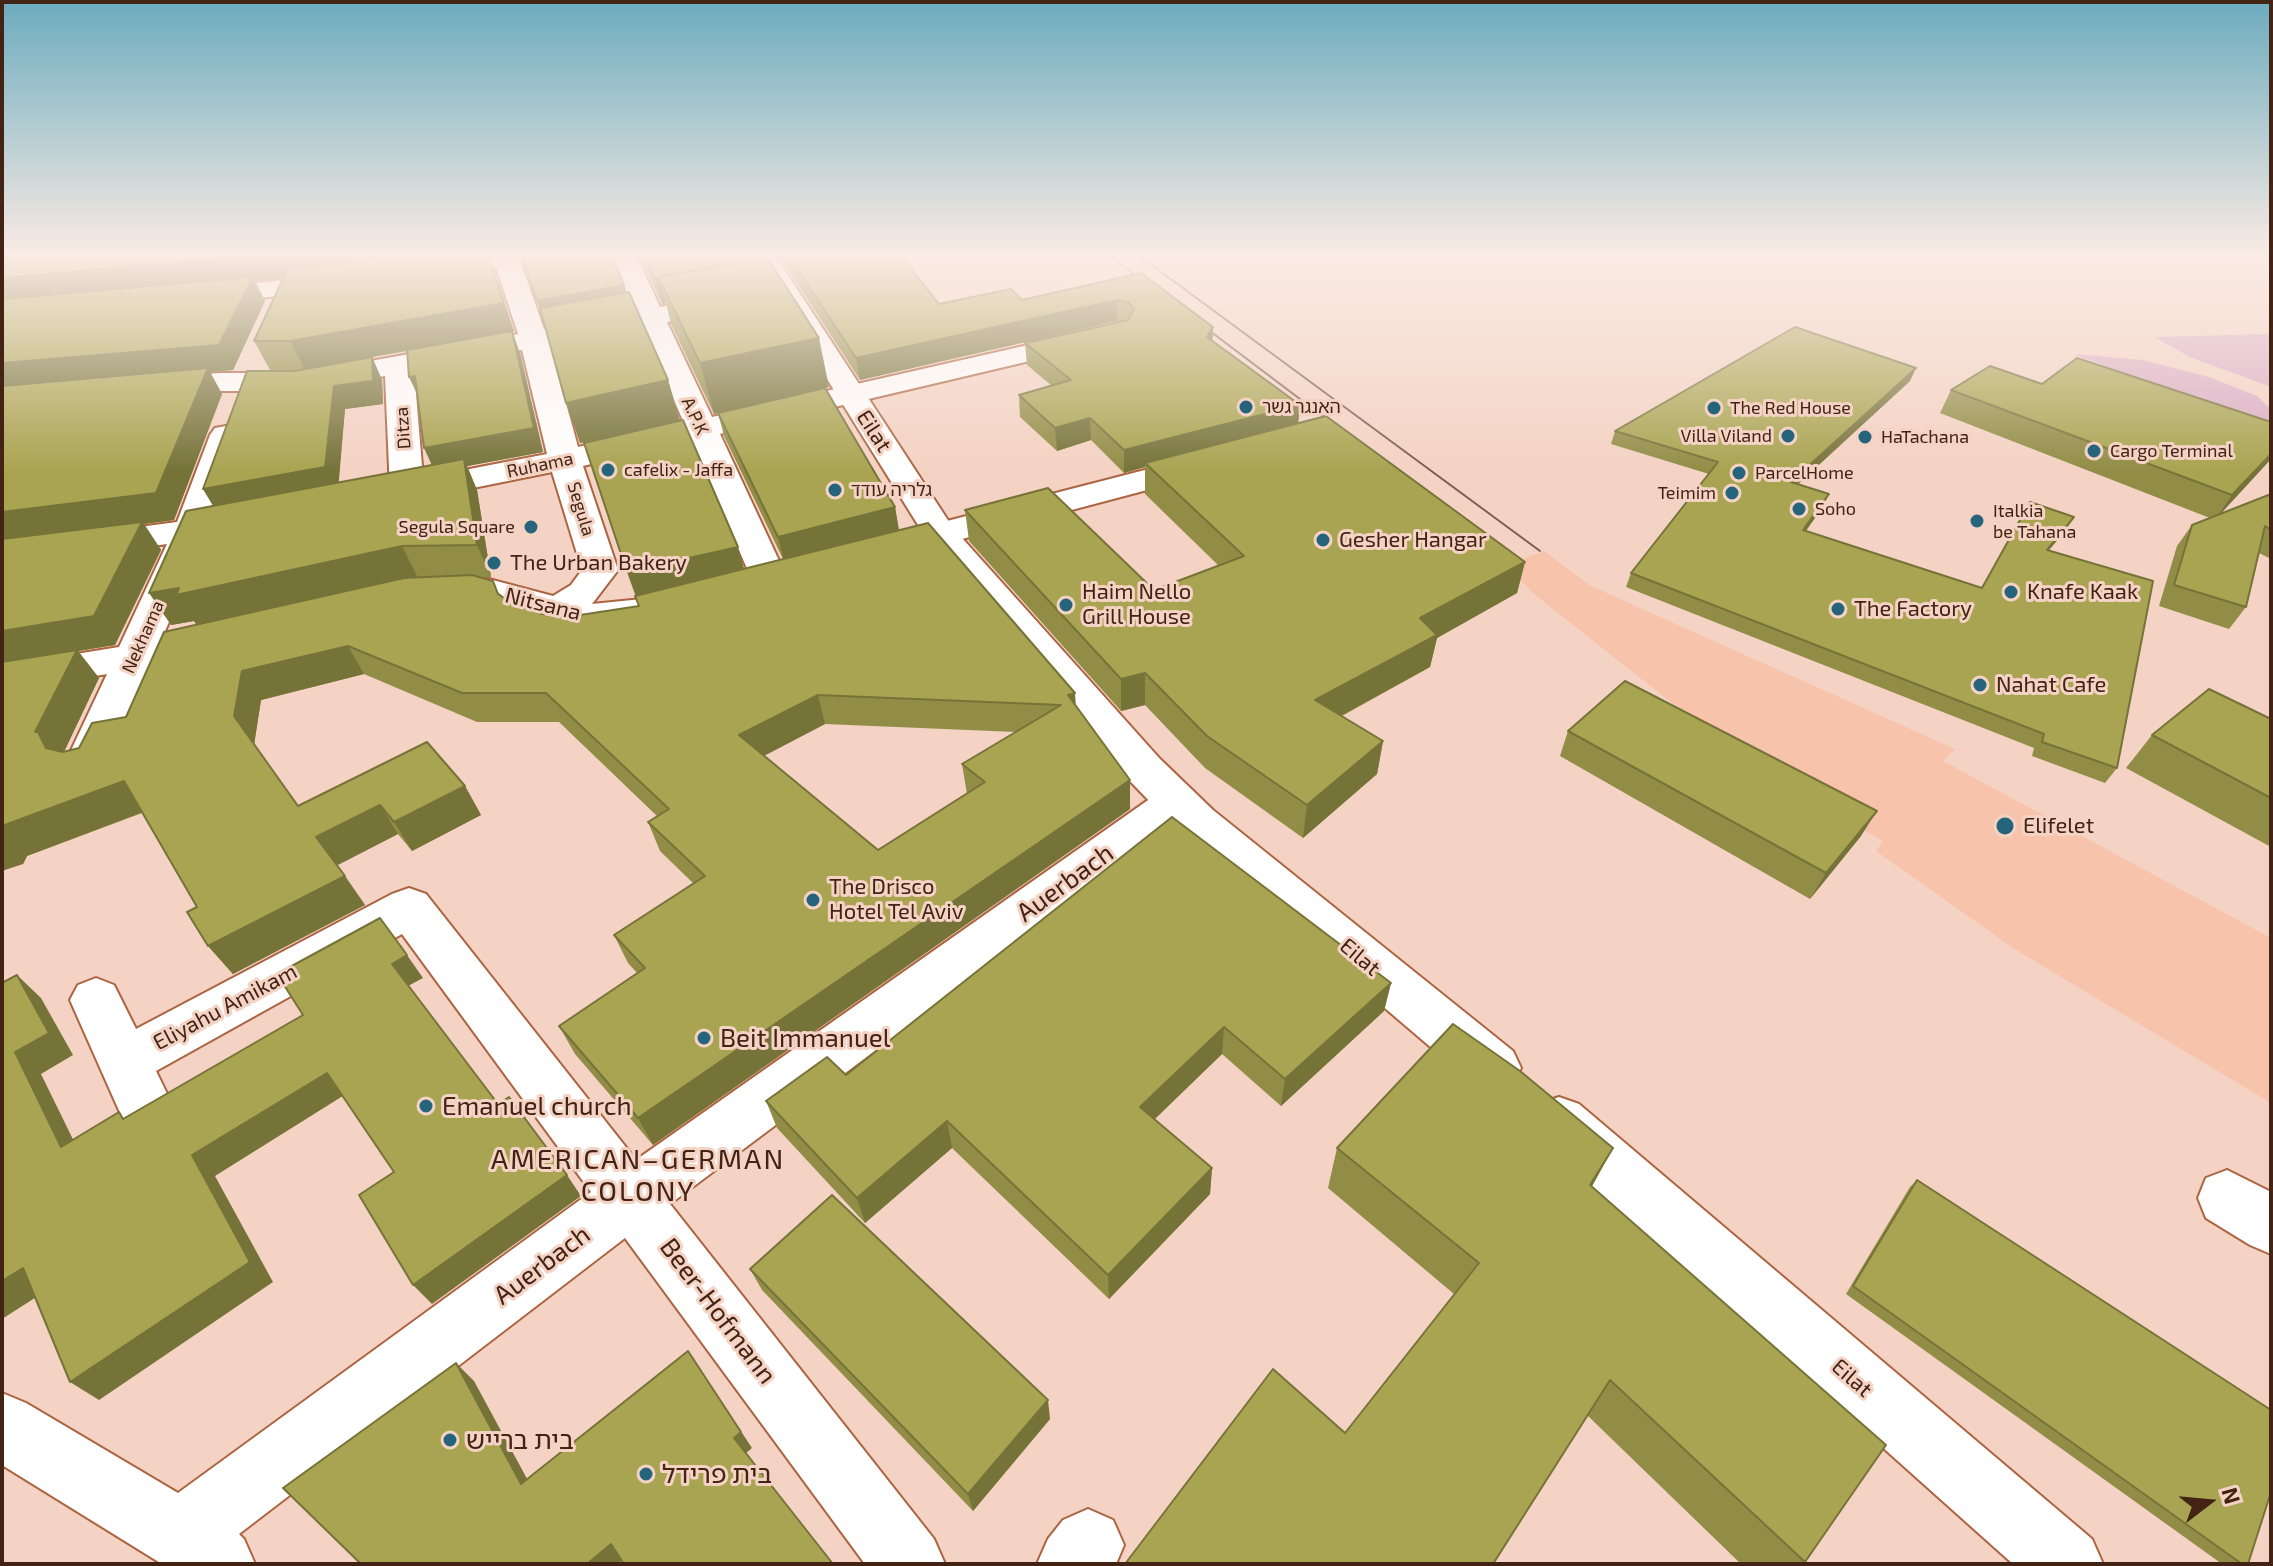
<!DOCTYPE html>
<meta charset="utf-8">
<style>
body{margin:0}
#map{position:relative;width:2273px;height:1566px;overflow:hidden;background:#f4d3c4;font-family:"Exo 2",sans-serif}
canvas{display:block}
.frame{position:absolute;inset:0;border:4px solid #422314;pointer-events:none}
.north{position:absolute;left:2169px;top:1462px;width:80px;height:80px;-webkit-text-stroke:6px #f4d3c4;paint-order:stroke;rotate:74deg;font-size:22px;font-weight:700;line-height:32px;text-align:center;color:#422314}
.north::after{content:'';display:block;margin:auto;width:28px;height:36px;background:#422314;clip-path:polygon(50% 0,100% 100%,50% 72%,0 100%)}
</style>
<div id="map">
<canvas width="2273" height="1566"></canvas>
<div class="frame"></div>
<div class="north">N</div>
</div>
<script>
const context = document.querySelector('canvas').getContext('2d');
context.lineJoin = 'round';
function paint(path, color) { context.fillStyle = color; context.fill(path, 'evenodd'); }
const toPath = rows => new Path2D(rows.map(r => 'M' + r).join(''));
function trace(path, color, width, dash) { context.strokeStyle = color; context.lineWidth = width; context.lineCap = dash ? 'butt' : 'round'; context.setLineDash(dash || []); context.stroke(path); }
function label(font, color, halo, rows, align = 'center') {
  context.font = font + ' "Exo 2","Noto Sans Hebrew",sans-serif'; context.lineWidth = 6; context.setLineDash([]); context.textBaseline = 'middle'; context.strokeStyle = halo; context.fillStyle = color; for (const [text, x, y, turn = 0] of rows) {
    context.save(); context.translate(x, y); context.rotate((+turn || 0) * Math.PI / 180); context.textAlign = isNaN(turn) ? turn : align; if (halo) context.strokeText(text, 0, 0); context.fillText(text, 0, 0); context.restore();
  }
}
paint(toPath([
 [1544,551,1591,586,1955,749,1943,761,2271,938,2271,1103,2013,948,1876,851,1883,841,1769,773,1701,726,1534,594,1506,565]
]), '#f8c3ab');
paint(toPath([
 [2271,334,2271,387,2190,357,2154,337],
 [2073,354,2143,360,2209,377,2257,396,2271,409,2271,428]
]), '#daadc5');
const street = toPath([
 [492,252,557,252,554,257,521,263,544,329,635,312,610,252,635,252,660,307,726,295,735,297,739,303,735,309,667,322,712,417,1085,332,1095,334,1099,340,1095,346,1085,348,720,434,788,580,783,588,770,591,757,588,752,580,691,440,583,466,618,570,592,604,642,599,655,603,661,611,655,619,642,623,591,628,544,619,485,600,439,601,426,598,420,590,426,582,485,578,553,596,571,585,582,570,552,472,414,500,395,498,390,491,385,376,305,391,220,391,155,396,144,393,140,387,144,381,155,378,220,373,305,373,518,334,496,267,432,277,423,274,419,269,423,264,432,261,492,252],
 [642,327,684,423,578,447,550,345,642,327],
 [522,350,547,454,423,478,414,370,522,350],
 [337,274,346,276,350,282,346,288,202,305,193,303,189,297,193,291,202,289,337,274],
 [226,426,237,428,242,435,213,517,236,514,248,517,253,524,248,531,205,539,162,638,212,627,226,630,231,639,226,648,150,665,102,774,87,778,72,774,65,763,107,674,2,692,2,666,119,647,167,544,2,567,2,545,177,522,210,435,215,428,226,426],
 [1203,455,1215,458,1219,465,1215,472,898,556,885,553,880,545,885,537,1203,455],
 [1177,786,1193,791,1199,802,1193,813,670,1204,934,1539,945,1564,865,1564,625,1238,239,1534,244,1539,255,1564,162,1564,2,1465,2,1393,26,1403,178,1493,591,1192,402,934,156,1071,173,1106,165,1124,145,1131,125,1124,117,1106,70,1000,78,985,96,978,114,985,136,1029,392,894,409,888,426,894,636,1160,1161,791,1177,786],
 [2227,1170,2271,1192,2271,1254,2250,1245,2206,1218,2198,1198,2206,1178,2227,1170],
 [1088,1509,1113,1520,1124,1545,1116,1564,1037,1564,1048,1539,1063,1520,1088,1509]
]);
const secondary = toPath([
 [748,252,773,252,953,528,1160,759,1213,810,1513,1051,1521,1068,1513,1085,1494,1092,1475,1085,1181,834,1130,781,928,541,748,252],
 [1559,1097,1579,1104,2092,1539,2103,1564,2013,1564,1539,1140,1531,1122,1539,1104,1559,1097]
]);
trace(street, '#ac6441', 4);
trace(secondary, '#ac6441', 4);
paint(street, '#fff');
paint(secondary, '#fff');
trace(toPath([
 [1105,252,1153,288],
 [1134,252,1540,551],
 [1194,319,1341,430]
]), '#7c5d4e', 2);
paint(toPath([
 [2,252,494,270,514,331,494,334,520,353,543,452,467,466,477,490,491,577,478,577,513,604,541,614,580,615,639,606,636,596,668,423,580,443,624,285,626,293,668,380,680,421,744,569,783,559,724,436,718,413,895,507,899,530,1076,706,1130,780,1130,809,653,1145,575,1054,559,1026,637,973,628,963,614,935,693,883,660,851,648,822,657,816,559,722,477,722,364,674,261,700,254,745,298,806,465,786,481,815,412,851,398,834,337,865,365,905,233,974,208,946,197,907,142,813,27,856,23,864],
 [283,278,254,341,270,370,300,370,294,371,203,489,213,506,171,625,194,621,196,624,126,717,79,748,64,752,99,678,78,651,115,645,161,550,144,524,174,520,222,394,210,372,233,370,265,301,255,281],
 [407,351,432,465,338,483,345,409,383,404,382,380,372,357],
 [825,724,1016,732,962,764,967,794,878,850,764,756],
 [638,252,754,252,829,387,714,414,671,324,666,303,662,304],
 [779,252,898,252,939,304,1022,300,1141,273,1213,327,1212,340,1298,423,1525,562,1517,593,1437,638,1430,667,1342,716,1383,741,1377,774,1303,838,1205,768,1145,705,1121,711,969,541,965,510,1154,590,1219,566,1145,494,1145,467,1124,473,1091,440,1057,451,1020,417,1019,395,1052,386,1027,365,1025,343,1121,322,1117,321,860,380,780,257],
 [1910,381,1798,484,1829,494,1822,508,1806,531,1982,588,2074,517,2065,531,2049,550,2117,768,2105,783,2032,756,2034,748,1626,587,1631,573,1709,474,1611,444,1615,431],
 [2042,384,2271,422,2271,459,2220,514,2271,494,2271,559,2259,553,2246,607,2229,629,2159,606,2177,546,2192,525,2210,518,1940,413,1951,390],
 [2271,719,2271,847,2126,768,2152,735],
 [1568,731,1861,836,1810,899,1560,756],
 [1391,983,1384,1011,1281,1106,1222,1054,1154,1120,1212,1168,1210,1194,1109,1299,952,1148,865,1223,777,1128,766,1101,846,1075],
 [1337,1148,1613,1148,1592,1186,1805,1562,1803,1564,1741,1564,1588,1416,1345,1433,1454,1294,1328,1188],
 [1917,1180,2248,1564,2222,1564,1846,1294,1910,1187],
 [750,1269,1050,1419,973,1511,762,1290]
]), '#918d46');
paint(toPath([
 [290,252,469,252,288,278,255,281,265,301,233,370,210,372,222,394,174,520,144,524,161,550,115,645,78,651,99,678,61,758,46,748,35,732,2,664,2,278],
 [487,252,514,331,372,357,382,380,383,404,345,409,338,491,218,513,203,489,305,370,290,341],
 [655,279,659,279,666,303,662,304],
 [624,285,631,310,546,326,537,301],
 [1117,300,1117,321,860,380,856,358],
 [1213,327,1212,348,1207,337],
 [512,331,520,353,543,452,467,466,477,490,491,577,477,545,435,472,424,448],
 [819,338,829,387,714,414,700,363],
 [1916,368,1910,381,1785,496,1791,482],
 [415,376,420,400,409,377],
 [668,380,680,421,580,443,566,403],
 [1300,405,1298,427,1145,463,1145,467,1124,473,1124,450],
 [1090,418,1091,440,1057,451,1055,428],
 [2271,454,2271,459,2215,520,2232,495],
 [1829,494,1822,508,1796,544,1803,530],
 [895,507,899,531,784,561,778,537],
 [2074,517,2065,531,2038,563,2047,550],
 [402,546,418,578,198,627,194,621,171,625,149,593],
 [738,547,745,572,636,597,627,572],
 [1525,562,1517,593,1437,638,1430,667,1311,732,1315,700,1420,618],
 [348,646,364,674,261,700,254,745,234,716,242,671],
 [1145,673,1145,705,1121,711,1121,679],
 [1075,693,1077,722,1068,695],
 [818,695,825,724,748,764,739,735],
 [1383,741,1377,774,1303,838,1307,805],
 [1130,780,1130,809,653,1145,638,1118],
 [124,781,148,810,27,856,23,864,2,871,2,826],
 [465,786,481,815,412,851,394,822],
 [380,805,398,834,336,866,316,837],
 [1877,811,1861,836,1810,899,1826,873],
 [345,876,365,905,233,974,208,946],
 [407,955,423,978,408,986,392,964],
 [17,975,41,998,73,1055,41,1074,87,1168,61,1147,15,1052],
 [1391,983,1384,1011,1281,1106,1285,1079],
 [1224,1027,1222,1054,1139,1134,1140,1107],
 [327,1073,346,1094,215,1176,273,1282,99,1400,70,1382,192,1155],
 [947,1121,952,1148,865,1223,857,1198],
 [1613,1148,1591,1188,1590,1185],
 [1212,1168,1210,1194,1109,1299,1108,1275],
 [567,1175,581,1196,432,1304,413,1285],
 [23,1268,52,1287,2,1319,2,1281],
 [688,1351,752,1448,745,1454,734,1438],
 [456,1363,474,1381,538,1499,521,1484],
 [1048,1400,1050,1419,973,1511,968,1494],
 [611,1544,626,1557,618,1564,587,1564]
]), '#767339');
const building = toPath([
 [2,252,290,252,2,278,2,252],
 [421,252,487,252,504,303,290,341,254,341,287,270,421,252],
 [520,252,610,252,624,285,537,301,520,252],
 [643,252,754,252,759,259,658,277,659,278,655,279,643,252],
 [786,252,898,252,939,304,1011,289,1022,300,1141,273,1213,327,1207,337,1300,405,1124,450,1090,418,1055,428,1019,395,1071,380,1025,343,1128,320,1134,309,1128,302,1117,300,856,358,786,252],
 [767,257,819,338,700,363,658,277,767,257],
 [253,277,219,345,2,363,2,299,253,277],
 [629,292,668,380,566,403,540,308,629,292],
 [1795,327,1916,368,1791,482,1829,494,1803,530,1982,588,2030,502,2074,517,2047,550,2153,581,2117,768,2042,742,2044,734,1631,573,1718,462,1615,431,1795,327],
 [512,331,534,428,424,448,415,376,409,377,407,350,512,331],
 [372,357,373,381,334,386,325,467,203,489,247,371,294,371,372,357],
 [2077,358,2271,422,2271,454,2232,495,1951,390,1990,366,2042,384,2077,358],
 [208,368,156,493,2,512,2,386,208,368],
 [825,388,895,507,778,537,718,413,825,388],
 [1326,416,1525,562,1420,618,1437,635,1315,700,1383,741,1307,805,1207,736,1145,673,1121,679,965,510,1048,488,1154,590,1244,556,1145,463,1326,416],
 [683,420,738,547,627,572,584,443,683,420],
 [464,459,477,545,402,546,176,595,179,588,149,593,186,511,464,459],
 [2271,494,2271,530,2265,526,2246,607,2174,585,2192,525,2271,494],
 [142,522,94,616,2,631,2,539,142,522],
 [928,523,1075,693,1068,695,1130,780,638,1118,559,1026,645,968,614,935,705,876,648,822,669,809,546,693,462,693,348,646,242,671,234,716,298,806,427,742,465,786,394,822,380,805,316,837,345,876,208,946,187,912,197,907,124,781,2,826,2,662,77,650,35,732,38,732,46,748,63,752,79,748,92,723,126,717,164,632,404,578,472,575,493,581,498,594,513,604,541,614,580,615,639,606,635,596,928,523],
 [818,695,1061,705,962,764,985,782,878,850,739,735,818,695],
 [1625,681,1877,811,1826,873,1568,731,1625,681],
 [2209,689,2271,719,2271,798,2152,735,2209,689],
 [1172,817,1391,983,1285,1079,1224,1027,1140,1107,1212,1168,1108,1275,947,1121,857,1198,766,1101,827,1057,846,1075,1172,817],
 [380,918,407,955,392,964,498,1104,509,1097,567,1175,413,1285,359,1195,394,1172,327,1073,192,1155,250,1262,70,1382,23,1268,2,1281,2,983,17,975,49,1033,15,1052,61,1147,119,1112,123,1119,303,1015,277,974,380,918],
 [1453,1024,1520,1071,1613,1148,1590,1185,1886,1445,1805,1562,1610,1380,1493,1564,1125,1564,1273,1369,1345,1433,1479,1263,1337,1148,1453,1024],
 [1917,1180,2271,1410,2271,1492,2248,1564,2242,1564,1853,1286,1917,1180],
 [832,1195,1048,1400,968,1494,750,1269,832,1195],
 [688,1351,741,1432,734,1438,833,1564,624,1564,611,1544,587,1564,361,1564,283,1488,456,1363,521,1484,688,1351]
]);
paint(building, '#a9a451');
trace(building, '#767339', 2);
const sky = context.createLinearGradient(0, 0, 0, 471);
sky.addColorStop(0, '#6babbe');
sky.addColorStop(0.54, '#faebe4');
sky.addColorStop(1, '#faebe400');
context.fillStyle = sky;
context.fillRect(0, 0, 2273, 471);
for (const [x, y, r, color] of [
 [1246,407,8,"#26647b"],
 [1714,408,8,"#26647b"],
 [1788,436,8,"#26647b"],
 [1865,437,8,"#26647b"],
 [2094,451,8,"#26647b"],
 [608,470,8,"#26647b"],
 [1739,473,8,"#26647b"],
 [835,490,8,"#26647b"],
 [1732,493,8,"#26647b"],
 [1799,509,8,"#26647b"],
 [1977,521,8,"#26647b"],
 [531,527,8,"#26647b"],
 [1323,540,8,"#26647b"],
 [494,563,8,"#26647b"],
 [2011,592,8,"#26647b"],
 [1066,605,8,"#26647b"],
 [1838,609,8,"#26647b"],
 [1980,685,8,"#26647b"],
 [2005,826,10,"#26647b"],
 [813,900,8,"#26647b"],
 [704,1038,8,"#26647b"],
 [426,1106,8,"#26647b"],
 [450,1440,8,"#26647b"],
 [646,1474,8,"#26647b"]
]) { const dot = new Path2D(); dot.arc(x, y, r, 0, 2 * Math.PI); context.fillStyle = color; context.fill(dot); trace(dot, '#f4d3c4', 3); }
label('18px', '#422314', '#f4d3c4', [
 ["האנגר גשר",1262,407],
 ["The Red House",1730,408],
 ["Villa Viland",1772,436,"right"],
 ["HaTachana",1881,437],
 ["Cargo Terminal",2110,451],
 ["cafelix - Jaffa",624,470],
 ["ParcelHome",1755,473],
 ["גלריה עודד",851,490],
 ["Teimim",1716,493,"right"],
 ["Soho",1815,509],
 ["Italkia",1993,511],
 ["be Tahana",1993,532],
 ["Segula Square",515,527,"right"]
], 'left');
label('18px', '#422314', '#f4d3c4', [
 ["A.P.K",695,416,65],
 ["Ditza",403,428,-94],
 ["Ruhama",540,465,-12],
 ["Segula",581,509,73],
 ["Nekhama",143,637,-66]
]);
label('22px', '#422314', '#f4d3c4', [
 ["Eilat",874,431,57],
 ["Nitsana",543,604,14],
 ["Eilat",1360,957,40],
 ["Eliyahu Amikam",225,1007,-28],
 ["Eilat",1852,1378,41]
]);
label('22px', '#422314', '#f4d3c4', [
 ["Gesher Hangar",1339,540],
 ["The Urban Bakery",510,563],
 ["Haim Nello",1082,592],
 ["Grill House",1082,617],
 ["Knafe Kaak",2027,592],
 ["The Factory",1854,609],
 ["Nahat Cafe",1996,685],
 ["Elifelet",2023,826],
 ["The Drisco",829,887],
 ["Hotel Tel Aviv",829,912]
], 'left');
label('26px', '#422314', '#f4d3c4', [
 ["Auerbach",1065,883,-36],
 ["Auerbach",542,1265,-37],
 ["Beer-Hofmann",718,1311,53]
]);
label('26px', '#422314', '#f4d3c4', [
 ["Beit Immanuel",720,1038],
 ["Emanuel church",442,1106],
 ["בית ברייש",466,1440],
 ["בית פרידל",662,1474]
], 'left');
context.letterSpacing = '2px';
label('28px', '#422314', '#f4d3c4', [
 ["AMERICAN–GERMAN",638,1160],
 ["COLONY",638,1192]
]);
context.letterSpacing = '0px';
</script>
